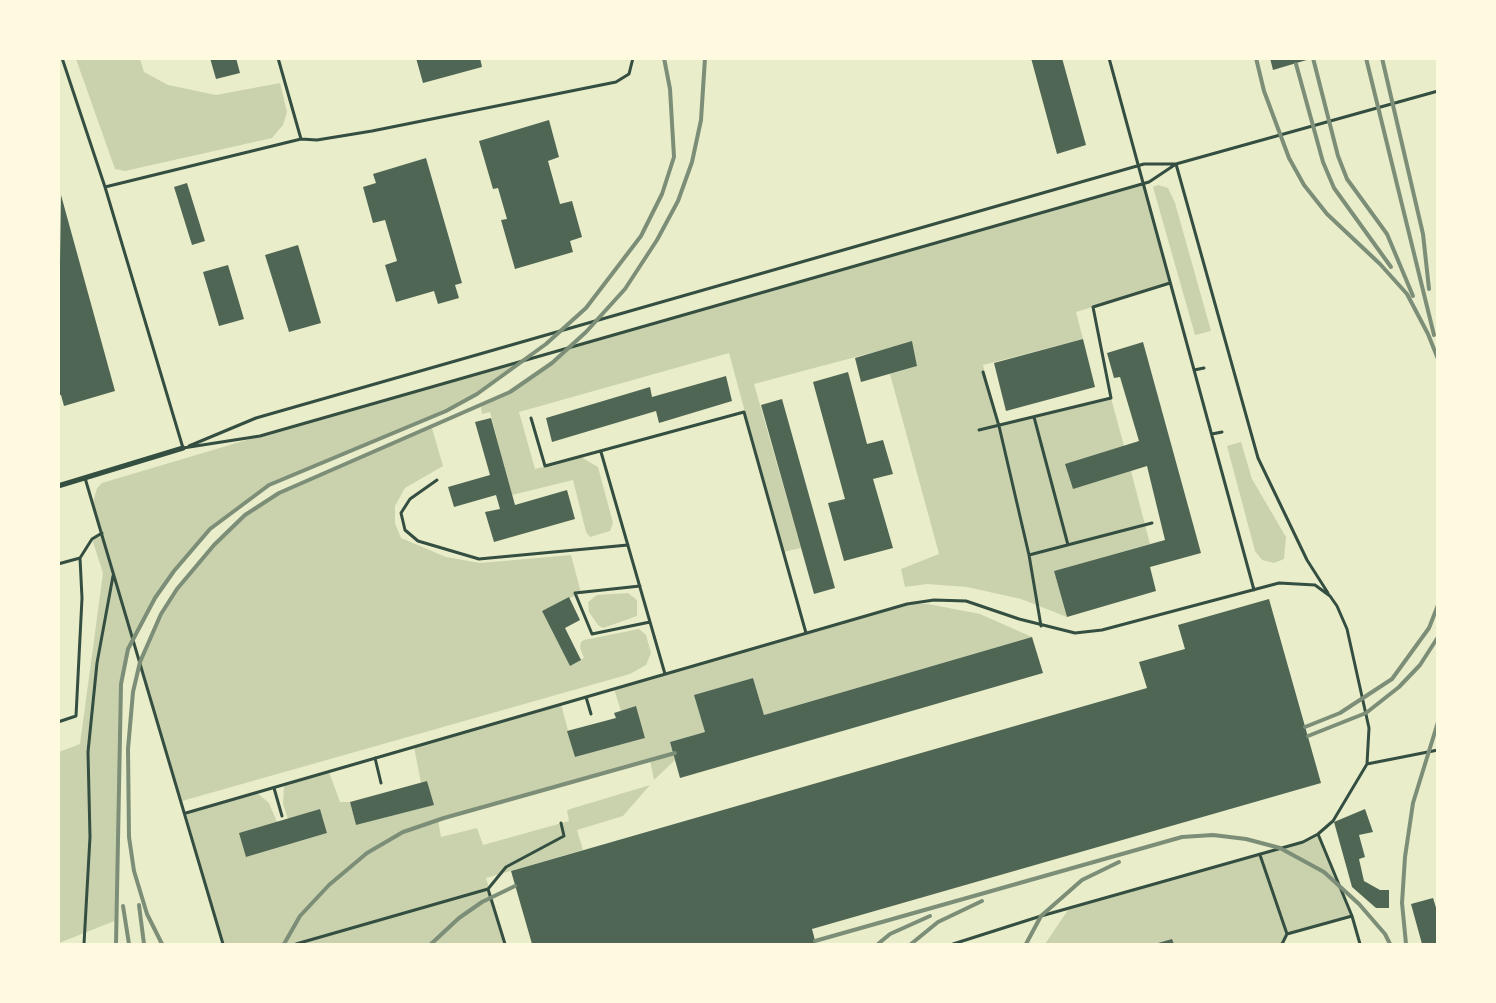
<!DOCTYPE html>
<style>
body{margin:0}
#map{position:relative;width:1496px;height:1003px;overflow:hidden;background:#e9edc9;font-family:"Work Sans",sans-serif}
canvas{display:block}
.frame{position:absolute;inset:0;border:60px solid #fefae0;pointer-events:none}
</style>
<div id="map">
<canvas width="1496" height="1003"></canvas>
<div class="frame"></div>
</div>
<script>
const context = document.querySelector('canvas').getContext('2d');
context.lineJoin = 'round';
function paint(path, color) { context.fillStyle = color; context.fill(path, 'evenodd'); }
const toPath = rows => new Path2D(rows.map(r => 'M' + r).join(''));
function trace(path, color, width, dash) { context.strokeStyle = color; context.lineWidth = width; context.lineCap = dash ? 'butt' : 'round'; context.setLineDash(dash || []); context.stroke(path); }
paint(toPath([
 [76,59,140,59,144,72,168,85,216,95,280,83,287,112,283,125,272,138,125,171,115,169],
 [1143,183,1171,283,1076,312,1083,339,983,365,999,426,1111,398,1124,446,1065,464,1131,471,1150,544,1054,571,1067,617,1021,599,967,587,927,584,905,587,901,569,939,554,890,374,917,366,912,342,754,384,801,548,783,552,729,353,519,412,535,469,581,457,598,467,613,523,610,531,590,537,586,532,573,480,512,495,490,412,482,414,481,407,510,392,552,363,569,348],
 [1158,185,1168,188,1175,203,1211,331,1195,335,1153,187],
 [522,361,477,394,446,411,269,485,210,529,174,571,155,598,128,649,121,684,117,920,59,943,59,752,80,744,103,573,92,539,102,533,93,502,97,488,102,483,260,436],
 [432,428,443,466,405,488,395,506,395,523,401,538,446,557,480,563,571,555,581,593,542,611,570,665,584,658,580,648,581,642,584,640,639,629,646,635,651,653,646,665,630,674,182,801,140,662,161,614,177,589,214,545,248,513,279,493],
 [1241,442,1252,479,1286,537,1284,559,1274,563,1262,560,1255,551,1227,446],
 [628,593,637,600,637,616,603,628,598,625,589,612,588,602,597,595],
 [907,604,928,604,980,614,1032,637,764,715,753,678,695,695,705,732,670,742,675,760,654,780,650,760,438,820,441,837,477,828,483,845,569,821,567,810,650,785,623,816,577,830,583,850,486,878,505,944,223,944,186,813,257,793,269,803,277,822,246,857,327,833,320,809,288,819,283,804,284,785,329,772,340,802,350,802,356,825,433,805,427,781,421,783,414,747,561,704,575,757,645,738,636,707,621,711,614,689],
 [1318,834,1352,916,1287,934,1281,944,1174,944,1172,939,1152,944,1045,944,1068,910,1303,842]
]), '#cad2ad');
paint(toPath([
 [210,58,236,58,240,73,216,79],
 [416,58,480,58,482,67,423,83],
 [1031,58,1062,58,1086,145,1057,154],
 [1270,58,1310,58,1310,59,1273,70],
 [549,120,559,157,548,161,560,204,572,201,582,237,570,241,573,252,515,269,501,220,507,219,498,188,493,189,479,141],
 [426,158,462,283,455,285,459,298,438,304,434,291,396,302,385,265,397,261,385,220,373,223,363,187,376,183,373,174],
 [187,183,205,241,192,245,174,187],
 [61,195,115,391,64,406,61,395,58,395],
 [298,245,321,323,289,332,265,255],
 [228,265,244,319,219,326,203,272],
 [1083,339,1095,387,1006,411,994,363],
 [912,341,917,366,861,382,855,358],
 [1143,342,1201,553,1150,567,1156,591,1067,617,1054,571,1165,540,1147,466,1073,489,1065,464,1139,441,1120,377,1114,378,1107,353],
 [848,372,867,444,883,440,893,474,873,479,893,548,844,561,828,503,845,499,813,382],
 [726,376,732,401,659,423,656,411,552,442,546,418,650,387,652,397],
 [782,399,835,588,814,594,761,405],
 [491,418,515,505,567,490,575,519,494,542,485,512,500,509,496,495,454,507,448,487,490,475,475,422],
 [569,597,580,620,565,628,581,660,570,666,542,611],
 [1269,599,1321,783,812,929,816,944,532,944,511,871,1147,688,1139,662,1185,649,1178,625],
 [1032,637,1043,673,680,778,670,742,705,732,694,695,753,678,764,715],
 [636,706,645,738,575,757,567,731,616,718,614,713],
 [427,781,434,805,356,825,350,802],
 [320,809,327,833,246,857,239,833],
 [1365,809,1373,832,1359,835,1365,857,1359,859,1364,881,1380,890,1389,890,1389,908,1376,908,1352,887,1334,822],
 [1433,898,1438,914,1438,944,1422,944,1411,904],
 [1172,939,1174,944,1154,944]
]), '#4f6655');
trace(toPath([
 [62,58,105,187,183,448,260,436,1149,182,1176,164],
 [278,58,301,139],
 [1109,58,1254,590],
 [1176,164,1258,458,1307,560,1328,593],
 [105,187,301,139,317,140,372,131,616,82,629,74,633,58],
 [1194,370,1204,368],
 [983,372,999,426,1029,555,1041,626],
 [1034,417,1068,545],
 [531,418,545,466,744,412,806,633],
 [979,430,1111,398,1093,307,1170,283],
 [1212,434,1222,432],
 [189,446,256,418,1144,164,1176,164,1438,91],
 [601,452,665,674],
 [85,478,223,944],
 [437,480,410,499,401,513,405,530,418,541,479,559,628,545],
 [1029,555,1152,523],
 [58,564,80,558],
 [640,586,575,593,592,634,650,622],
 [586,697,591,714],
 [58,722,76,716,82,598,80,558,92,539,102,533],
 [375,758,381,783],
 [1367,764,1438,750],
 [274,788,282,816],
 [186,813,907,604,934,600,966,601,1019,619,1075,633,1102,630,1279,583,1315,585,1330,596,1337,606,1347,629,1369,728,1367,764,1333,821,1318,834,1303,842,1041,916,953,944],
 [1318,834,1352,916,1360,944],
 [1260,855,1287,934,1352,916],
 [488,889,505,944],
 [84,944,90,837,88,752,97,663,113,576],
 [296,944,488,889,506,867,564,836,561,823],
 [1282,944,1287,934]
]), '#344e41', 3);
trace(toPath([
 [58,486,183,448]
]), '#344e41', 5);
trace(toPath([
 [1256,58,1264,91,1289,158,1304,185,1327,214,1380,264,1407,294,1428,334,1438,359],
 [1313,58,1338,156,1347,179,1387,234,1413,296],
 [1366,58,1434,335],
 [1382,58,1423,234,1429,289],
 [1296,64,1323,162,1334,188,1391,267],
 [1305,727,1340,713,1392,679,1429,628,1438,605],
 [1308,736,1366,713,1399,687,1420,665,1438,637],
 [139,905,144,944],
 [123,906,129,944],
 [815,941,1182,837,1213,835,1246,839,1280,848,1324,872,1359,904,1385,934,1390,944],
 [116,944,121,684,128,649,155,598,174,571,210,529,269,485,446,411,477,394,546,344,586,308,641,236,662,194,674,157,670,89,664,58],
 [162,944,147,914,134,871,129,837,128,749,133,692,140,662,161,614,177,589,214,545,245,515,279,493,510,392,552,363,586,332,625,289,657,240,678,201,692,162,701,120,705,58],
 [284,944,300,916,329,885,367,853,403,832,444,818,675,753],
 [431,944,459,918,482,902,515,886],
 [878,944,890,934,930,916],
 [911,944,938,922,982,901],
 [1026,944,1041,916,1082,880,1119,862],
 [1406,944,1402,903,1405,857,1413,803,1438,722]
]), '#7c8e77', 4);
</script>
